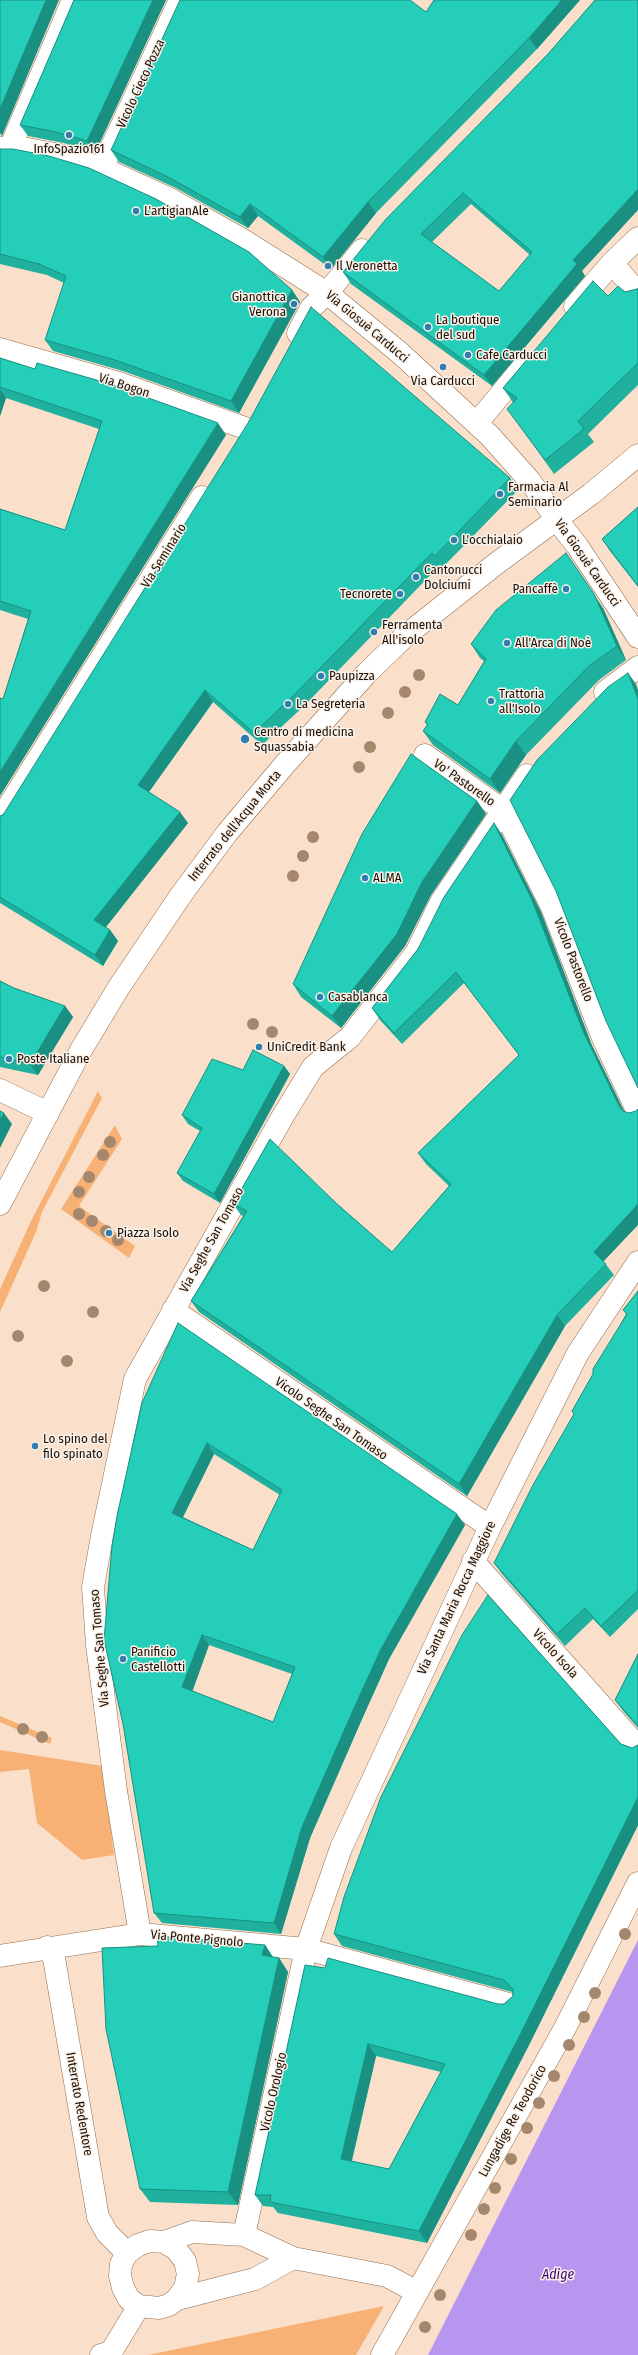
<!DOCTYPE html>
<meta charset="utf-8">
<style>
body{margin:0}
canvas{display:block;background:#fae0cb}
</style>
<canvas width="638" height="2355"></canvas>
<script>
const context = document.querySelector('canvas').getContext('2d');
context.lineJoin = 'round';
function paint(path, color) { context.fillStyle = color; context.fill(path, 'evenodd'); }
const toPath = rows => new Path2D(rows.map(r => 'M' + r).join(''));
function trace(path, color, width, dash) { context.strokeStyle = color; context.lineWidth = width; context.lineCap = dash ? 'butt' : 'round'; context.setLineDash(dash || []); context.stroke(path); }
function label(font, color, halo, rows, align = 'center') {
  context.font = font + ' "Fira Sans Condensed",sans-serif'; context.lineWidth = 3; context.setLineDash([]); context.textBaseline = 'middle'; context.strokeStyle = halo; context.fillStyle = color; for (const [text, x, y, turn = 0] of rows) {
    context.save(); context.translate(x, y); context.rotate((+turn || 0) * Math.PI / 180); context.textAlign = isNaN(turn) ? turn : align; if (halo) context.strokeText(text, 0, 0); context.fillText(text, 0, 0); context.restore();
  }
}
paint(toPath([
 [98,1091,102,1098,42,1212,36,1232,0,1312,0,1289,31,1221],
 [115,1125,122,1139,79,1206,135,1246,129,1258,61,1209],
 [0,1716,52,1738,50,1744,0,1722],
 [0,1750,103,1766,114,1855,82,1860,37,1823,29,1769,0,1772],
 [384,2306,356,2355,148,2355]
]), '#f8b175');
paint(toPath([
 [638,1940,638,2355,428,2355]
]), '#b895ef');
const street = toPath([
 [10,148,73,0],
 [102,168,180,0],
 [612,263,638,293],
 [575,306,612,263,638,238],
 [298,333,311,308,327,293,362,250],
 [0,349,119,383,245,428],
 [477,423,523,367],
 [605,692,638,667],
 [425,755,504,811,552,907,603,1038,638,1112],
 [0,820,202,497],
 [0,1090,48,1113],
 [173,1310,490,1527],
 [473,1561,638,1747],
 [140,1934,116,1791,97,1645,93,1587,102,1536,135,1379,283,1116,313,1067,350,1037,416,953,441,902,527,775],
 [47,1947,54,1958,98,2217,107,2233,127,2253],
 [0,1956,140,1934,306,1949,509,2004],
 [244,2235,306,1949,341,1848,490,1527,578,1353,638,1262],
 [164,2242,176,2249,185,2261,188,2274,185,2288,177,2299,169,2305,159,2308,139,2306,129,2299,123,2288,120,2276,121,2264,127,2253,138,2245,150,2241,164,2242,192,2232,244,2235,293,2258,387,2276,417,2292],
 [177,2299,255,2279,293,2258],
 [101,2355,111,2352,139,2306]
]);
const secondary = toPath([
 [0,148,22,148,60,155,102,168,170,199,243,240,327,293,400,353,490,436,530,481,557,520,578,547,638,637],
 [0,1204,81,1050,119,987,181,895,227,833,286,763,367,673,405,636,497,563,591,494,638,455],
 [382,2355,565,2028,638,1883]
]);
trace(street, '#936d4d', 23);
trace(secondary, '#936d4d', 23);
trace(street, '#fff', 22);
trace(secondary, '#fff', 22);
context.fillStyle = '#a5876d';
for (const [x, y] of [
 [419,675],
 [405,692],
 [388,713],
 [370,747],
 [359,767],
 [313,837],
 [303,856],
 [293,876],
 [253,1024],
 [272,1032],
 [110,1142],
 [103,1155],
 [89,1177],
 [79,1192],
 [79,1214],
 [92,1221],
 [106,1231],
 [118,1240],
 [44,1286],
 [93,1312],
 [18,1336],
 [67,1361],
 [23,1729],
 [42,1737],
 [625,1934],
 [595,1993],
 [584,2017],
 [569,2045],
 [554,2076],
 [539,2103],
 [527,2128],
 [511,2159],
 [495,2188],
 [484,2209],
 [471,2235],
 [440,2295],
 [425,2327]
]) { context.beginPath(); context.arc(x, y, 6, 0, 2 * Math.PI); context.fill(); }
paint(toPath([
 [74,0,166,0,95,153,64,143,28,136,20,125],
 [434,0,580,0,537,49,376,213,331,269,258,216,248,228,176,188,119,162,111,150,426,12],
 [547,55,582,271,585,276,492,386,351,284,343,272],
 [471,204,530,255,499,291,432,242],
 [0,149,292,290,300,302,239,413,123,371,53,351,45,340,64,283,47,275,0,264],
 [638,288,638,385,588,434,594,442,554,474,517,422,513,402,512,401,503,388,608,296,637,289],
 [0,358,226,435,3,699,28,619,0,610,0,509,65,530,99,429,6,398,0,416],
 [510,478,518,490,443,567,440,565,305,705,262,745,213,702,149,792,188,823,106,927,110,930,118,941,103,966,0,903,0,816],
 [638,507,638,587,610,551,602,539],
 [603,608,626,660,599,680,526,755,500,793,433,745,423,731,427,725,425,722,458,705,484,661,480,658,471,644],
 [477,801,486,814,431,895,405,946,341,1028,301,997,293,984],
 [494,823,502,835,541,912,591,1043,604,1262,614,1275,565,1326,467,1496,199,1312,191,1301,243,1216,241,1215,233,1204,337,1204,392,1252,449,1186,426,1164,418,1153,519,1055,464,983,402,1044,380,1020,372,1008,418,949],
 [0,981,14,988,65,1006,73,1017,38,1075,0,1067],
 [284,1066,290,1074,220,1203,183,1181,177,1173,200,1131,188,1124,182,1115,243,1070],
 [638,1291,638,1609,610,1637,593,1619,565,1646,502,1574,494,1563,574,1414,593,1374,626,1314,623,1310],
 [142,1403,465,1525,389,1659,362,1719,310,1838,281,1934,162,1923,154,1913],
 [214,1454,280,1495,253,1550,183,1517],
 [209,1645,292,1674,273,1722,192,1691],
 [638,1654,638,1728,624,1712,615,1700],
 [621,1744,632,1748,638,1745,638,1825,529,2045,427,2243,278,2213,273,2207,263,2206,255,2195,305,1965,498,2004,504,2004,513,1996,512,1992,342,1946,334,1934],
 [376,2056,441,2072,389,2169,352,2161],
 [265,1945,273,1957,279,1958,288,1972,238,2205,150,2202,140,2189]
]), '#1fb19e');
paint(toPath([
 [46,0,59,0,2,136,0,133,0,109],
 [153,0,166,0,95,153,87,141],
 [562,0,580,0,537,49,529,38],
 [638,189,638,210,582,271,585,276,492,386,484,375,573,260],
 [368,202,376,213,331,269,323,257],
 [250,204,258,216,248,228,240,217],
 [292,290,300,302,239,413,231,401],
 [0,389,6,398,0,416],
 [218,423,226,435,0,796,0,772],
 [566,553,603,608,626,660,617,646],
 [628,673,636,684,638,690,638,699],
 [205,690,213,702,146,796,138,785],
 [516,741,526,755,500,793,490,779],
 [477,801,486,814,431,895,405,946,341,1028,332,1016],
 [180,812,188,823,102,932,94,920],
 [494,823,502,835,541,912,591,1043,627,1117,619,1106,583,1031],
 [110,930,118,941,103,966,95,955],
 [65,1006,73,1017,38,1075,30,1064],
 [284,1066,290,1074,220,1203,214,1194],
 [4,1113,12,1124,0,1148,0,1120],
 [638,1204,638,1225,602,1263,594,1252],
 [557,1315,565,1326,467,1496,459,1484],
 [207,1443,214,1454,180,1523,172,1513],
 [457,1514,465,1525,389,1659,362,1719,310,1838,281,1934,274,1923,302,1827,354,1708,381,1649],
 [202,1635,209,1645,190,1698,182,1687],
 [638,1797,638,1825,529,2045,427,2243,419,2231],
 [265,1945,274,1959,262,1955],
 [279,1958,288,1972,238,2205,228,2192],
 [368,2044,376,2056,349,2171,341,2159]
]), '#199081');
const building = toPath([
 [0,0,46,0,0,109,0,0],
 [74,0,153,0,87,141,56,132,20,125,74,0],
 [180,0,410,0,426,12,434,0,562,0,529,38,368,202,323,257,250,204,240,217,168,177,111,150,180,0],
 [595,0,638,0,638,189,573,260,577,264,484,375,343,272,386,219,547,55,595,0],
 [463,193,532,252,499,291,421,234,463,193],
 [0,149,13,149,49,156,89,168,156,199,249,252,292,290,231,401,115,360,45,340,66,276,39,264,0,254,0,149],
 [593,281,608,296,618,286,625,292,637,289,638,288,638,363,578,421,584,429,545,460,507,409,517,398,503,388,593,281],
 [311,307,510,478,435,556,432,553,296,693,254,733,205,690,138,785,180,812,94,920,110,930,95,955,0,897,0,816,3,815,248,423,311,307],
 [0,358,35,369,37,363,107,383,218,423,0,772,0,698,3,699,31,611,0,601,0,509,65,530,102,421,0,387,0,358],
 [638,507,638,586,602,539,638,507],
 [566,553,594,594,617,646,589,666,516,741,490,779,423,731,428,724,425,722,440,694,458,705,486,659,471,644,496,610,566,553],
 [628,673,638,699,638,1088,606,1021,556,891,510,800,537,760,608,687,628,673],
 [411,754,477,801,422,882,397,934,332,1016,293,984,362,834,411,754],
 [494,823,532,900,583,1031,619,1106,623,1111,629,1113,636,1111,638,1109,638,1204,594,1252,606,1264,557,1315,459,1484,191,1301,247,1211,233,1204,270,1139,337,1204,392,1252,451,1184,418,1153,519,1055,456,972,394,1033,372,1008,418,949,444,897,494,823],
 [0,981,14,988,65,1006,30,1064,0,1057,0,981],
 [253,1050,284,1066,214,1194,177,1173,202,1128,182,1115,212,1059,243,1070,253,1050],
 [0,1111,4,1113,0,1120,0,1111],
 [638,1291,638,1590,601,1626,585,1608,557,1634,494,1563,533,1485,574,1414,572,1411,593,1374,593,1369,627,1314,623,1310,638,1291],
 [178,1323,457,1514,381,1649,354,1708,302,1827,274,1923,154,1913,123,1724,104,1640,112,1546,117,1516,142,1403,178,1323],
 [207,1443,282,1490,253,1550,172,1513,207,1443],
 [202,1635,295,1667,273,1722,182,1687,202,1635],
 [488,1595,621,1744,632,1748,638,1745,638,1797,521,2033,419,2231,270,2202,271,2195,255,2195,305,1965,325,1968,328,1958,498,2004,504,2004,513,1996,513,1989,504,1980,334,1934,344,1897,381,1797,462,1635,488,1595],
 [368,2044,445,2064,389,2169,341,2159,368,2044],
 [638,1654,638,1726,615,1700,638,1654],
 [157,1936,265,1945,262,1955,279,1958,228,2192,140,2189,106,2029,102,1948,158,1946,157,1936]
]);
paint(building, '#24ceb8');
trace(building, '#199081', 1);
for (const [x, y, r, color] of [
 [69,135,4,"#307eb0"],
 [136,211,4,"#307eb0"],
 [328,266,4,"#307eb0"],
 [294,304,4,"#307eb0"],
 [428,327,4,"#307eb0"],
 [468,355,4,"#307eb0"],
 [443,367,4,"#307eb0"],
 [500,494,4,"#307eb0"],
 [454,540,4,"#307eb0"],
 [416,577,4,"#307eb0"],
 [566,589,4,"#307eb0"],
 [400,594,4,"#307eb0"],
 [374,632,4,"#307eb0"],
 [507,643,4,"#307eb0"],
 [321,676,4,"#307eb0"],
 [491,701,4,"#307eb0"],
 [288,704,4,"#307eb0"],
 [245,739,5,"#307eb0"],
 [365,878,4,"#307eb0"],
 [320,997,4,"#307eb0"],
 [259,1047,4,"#307eb0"],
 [9,1059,4,"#307eb0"],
 [109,1233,4,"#307eb0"],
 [35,1446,4,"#307eb0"],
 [123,1659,4,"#307eb0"]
]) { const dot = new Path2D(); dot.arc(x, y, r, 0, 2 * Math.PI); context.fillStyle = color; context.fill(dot); trace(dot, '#faf1ea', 1.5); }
label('13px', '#1d0f03', '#faf1ea', [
 ["Vicolo Cieco Pozza",141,84,-65],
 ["Via Giosuè Carducci",367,327,40],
 ["Via Bogon",124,386,18],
 ["Via Seminario",164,556,-58],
 ["Via Giosuè Carducci",587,563,55],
 ["Vo' Pastorello",464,783,35],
 ["Interrato dell'Acqua Morta",235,826,-51],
 ["Vicolo Pastorello",573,960,69],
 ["Via Seghe San Tomaso",212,1240,-61],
 ["Vicolo Seghe San Tomaso",331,1419,35],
 ["Via Santa Maria Rocca Maggiore",457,1598,-65],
 ["Via Seghe San Tomaso",100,1648,-95],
 ["Vicolo Isola",555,1654,48],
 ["Via Ponte Pignolo",197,1939,5],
 ["Vicolo Orologio",274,2092,-77],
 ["Interrato Redentore",79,2104,80],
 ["Lungadige Re Teodorico",513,2121,-61]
]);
label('13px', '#1d0f03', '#faf1ea', [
 ["InfoSpazio161",69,149,"center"],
 ["L'artigianAle",144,211],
 ["Il Veronetta",336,266],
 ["Gianottica",286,297,"right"],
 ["Verona",286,312,"right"],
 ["La boutique",436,320],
 ["del sud",436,335],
 ["Cafe Carducci",476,355],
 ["Via Carducci",443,381,"center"],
 ["Farmacia Al",508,487],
 ["Seminario",508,502],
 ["L'occhialaio",462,540],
 ["Cantonucci",424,570],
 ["Dolciumi",424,585],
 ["Pancaffè",558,589,"right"],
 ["Tecnorete",392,594,"right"],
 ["Ferramenta",382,625],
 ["All'isolo",382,640],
 ["All'Arca di Noè",515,643],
 ["Paupizza",329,676],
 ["Trattoria",499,694],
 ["all'Isolo",499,709],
 ["La Segreteria",296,704],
 ["Centro di medicina",254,732],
 ["Squassabia",254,747],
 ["ALMA",373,878],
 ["Casablanca",328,997],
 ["UniCredit Bank",267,1047],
 ["Poste Italiane",17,1059],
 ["Piazza Isolo",117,1233],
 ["Lo spino del",43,1439],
 ["filo spinato",43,1454],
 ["Panificio",131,1652],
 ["Castellotti",131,1667]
], 'left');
label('italic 14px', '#430675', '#faf1ea', [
 ["Adige",558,2275]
]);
</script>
